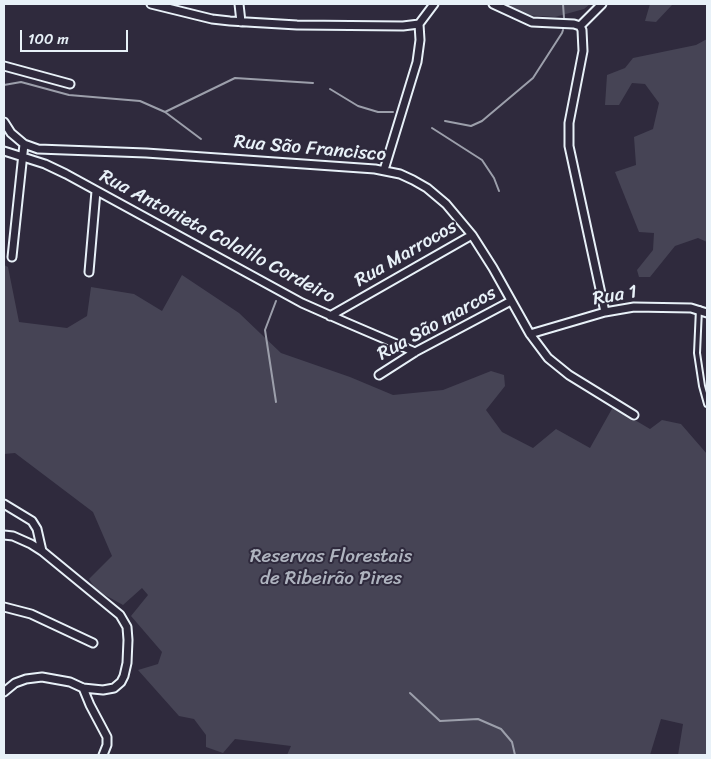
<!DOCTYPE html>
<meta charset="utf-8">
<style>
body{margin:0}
#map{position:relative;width:711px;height:759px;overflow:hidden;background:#2f2a3d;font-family:Sriracha,sans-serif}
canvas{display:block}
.frame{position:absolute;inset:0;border:5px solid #e8f1f8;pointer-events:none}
.scale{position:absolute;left:20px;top:30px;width:108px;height:22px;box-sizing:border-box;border:2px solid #e8f1f8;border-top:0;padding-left:6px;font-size:15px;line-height:18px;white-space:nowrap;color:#e8f1f8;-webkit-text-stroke:4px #2f2a3d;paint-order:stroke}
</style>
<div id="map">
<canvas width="711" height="759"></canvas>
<div class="frame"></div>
<div class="scale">100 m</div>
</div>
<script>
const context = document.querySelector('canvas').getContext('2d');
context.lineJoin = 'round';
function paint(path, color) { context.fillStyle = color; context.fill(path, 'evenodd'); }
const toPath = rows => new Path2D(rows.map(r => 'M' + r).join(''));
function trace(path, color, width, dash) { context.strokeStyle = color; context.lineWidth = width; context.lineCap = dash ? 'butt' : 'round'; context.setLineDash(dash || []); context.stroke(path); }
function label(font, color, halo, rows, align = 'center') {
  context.font = font + ' Sriracha,sans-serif'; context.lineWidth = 4; context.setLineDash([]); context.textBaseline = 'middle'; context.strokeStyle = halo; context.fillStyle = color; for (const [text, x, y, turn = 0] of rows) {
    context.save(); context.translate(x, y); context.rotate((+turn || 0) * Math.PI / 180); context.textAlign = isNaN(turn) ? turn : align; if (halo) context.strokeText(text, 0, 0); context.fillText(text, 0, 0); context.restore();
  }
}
paint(toPath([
 [505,4,590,4,584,9,555,17,526,15],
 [650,4,693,4,672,5,656,22,645,21],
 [707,39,707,242,698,238,675,246,650,277,639,277,637,270,653,250,654,233,639,232,615,172,636,165,634,137,653,129,659,103,645,84,632,83,619,105,605,105,607,75,625,68,633,58,696,45],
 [4,265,8,267,19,322,67,328,87,316,91,287,134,294,162,311,182,275,239,313,281,353,350,377,393,395,443,390,491,371,504,375,505,386,486,410,502,432,533,448,556,429,590,448,613,407,650,429,662,420,681,424,707,454,707,755,678,755,683,724,661,719,650,755,287,755,291,746,235,739,223,753,206,747,206,735,194,719,179,716,138,670,158,664,162,652,131,616,148,595,142,588,123,605,96,590,89,579,112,556,93,512,15,453,4,454]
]), '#464455');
trace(toPath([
 [563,4,564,18],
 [4,85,21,82,69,95,140,101,165,112,235,78,313,83],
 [330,89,358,106,378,112,393,112],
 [165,112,201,139],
 [445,121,471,126,482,121,533,78,562,33,563,30],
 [432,128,482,160,494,178,499,191],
 [276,402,265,330,276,301],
 [410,693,440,721,478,719,501,729,512,742,515,755]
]), '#9c9fab', 2);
const lane = toPath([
 [699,309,697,353,702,386,707,404]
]);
const street = toPath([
 [151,4,212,19,230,21,297,25,403,26,419,24],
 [239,4,241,22],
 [493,4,532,22,574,24,580,26,582,30,583,51,569,123,569,146,605,312],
 [580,26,602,4],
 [4,66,70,84],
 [4,122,11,133,24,144,38,149,146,153,375,169,400,174,413,180,427,188,446,204,472,235,493,268,530,334,548,358,569,375,634,415],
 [4,151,45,164,66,174,302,303,345,322,415,352],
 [384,170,417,62,420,40,419,24,434,4],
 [12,257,24,144],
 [89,272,96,191],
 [330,316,472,235],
 [530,334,605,312,634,307,691,308,707,313],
 [379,375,415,352,511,301],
 [4,504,32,521,37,529,42,551],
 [4,535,13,536,31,544,42,551,120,615,127,627,128,640,127,663,124,676,121,682,114,688,103,690,83,688,70,682,42,677,26,679,15,683,4,692],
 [4,607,31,614,93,643],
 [83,688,90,705,107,737,107,745,103,755]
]);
trace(lane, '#e8f1f8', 8);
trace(street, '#e8f1f8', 11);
trace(lane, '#2f2a3d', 4);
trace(street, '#2f2a3d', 7);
label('19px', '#e8f1f8', '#2f2a3d', [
 ["Rua São Francisco",310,149,5],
 ["Rua Antonieta Colalilo Cordeiro",217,237,28],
 ["Rua Marrocos",406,254,-30],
 ["Rua 1",615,296,-10],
 ["Rua São marcos",437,324,-29]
]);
label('19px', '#afb4bf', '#2f2a3d', [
 ["Reservas Florestais",331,557],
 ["de Ribeirão Pires",331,579]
]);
</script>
